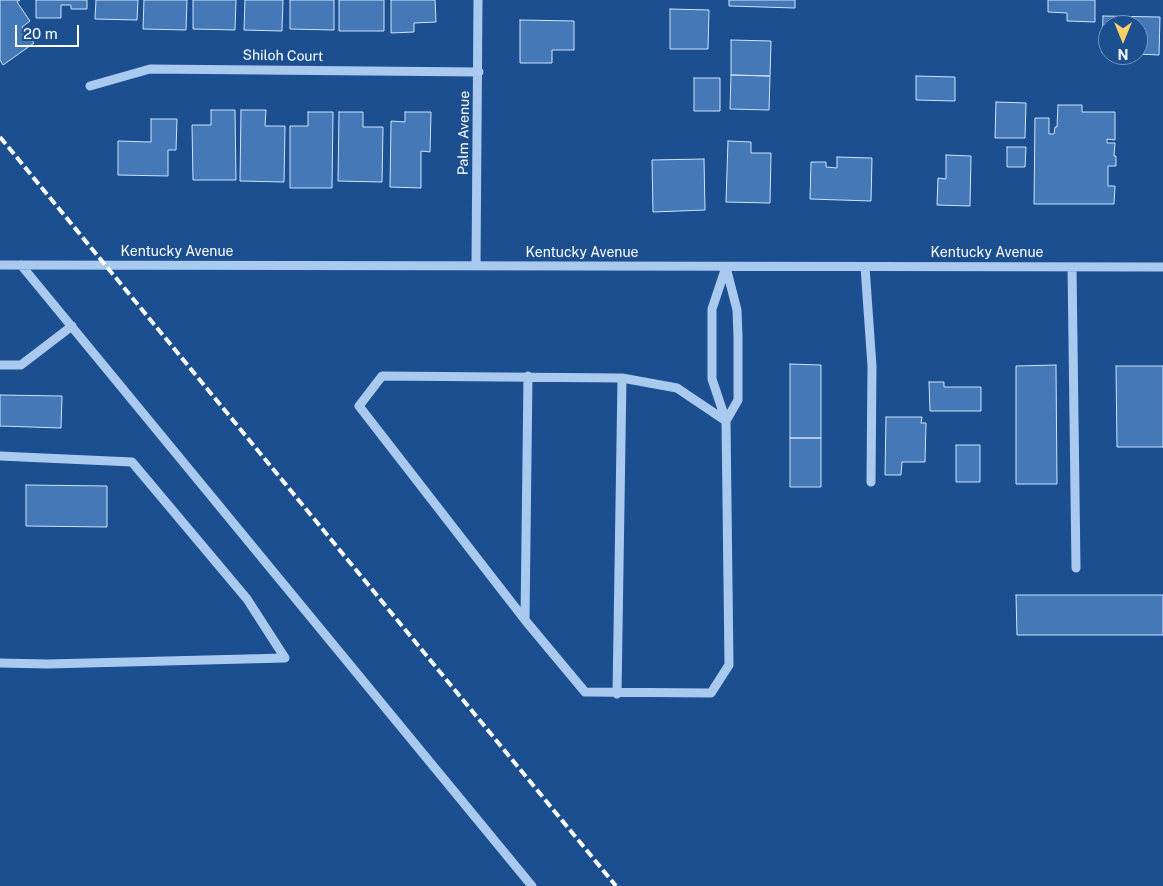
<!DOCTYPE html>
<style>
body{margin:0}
#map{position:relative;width:1163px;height:886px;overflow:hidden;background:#1b4f8f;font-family:"Public Sans",sans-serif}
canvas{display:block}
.north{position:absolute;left:1098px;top:15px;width:50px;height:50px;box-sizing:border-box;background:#1b4f8f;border:1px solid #7695bc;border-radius:50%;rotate:180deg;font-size:14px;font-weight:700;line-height:20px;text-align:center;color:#fff}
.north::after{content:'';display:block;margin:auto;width:18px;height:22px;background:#ffd166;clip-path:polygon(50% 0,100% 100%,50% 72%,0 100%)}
.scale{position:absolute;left:15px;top:25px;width:64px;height:22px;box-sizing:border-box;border:2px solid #fff;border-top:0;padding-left:6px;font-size:15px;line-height:18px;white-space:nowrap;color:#fff;-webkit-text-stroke:4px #1b4f8f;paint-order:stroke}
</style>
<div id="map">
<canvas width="1163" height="886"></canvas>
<div class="north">N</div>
<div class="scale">20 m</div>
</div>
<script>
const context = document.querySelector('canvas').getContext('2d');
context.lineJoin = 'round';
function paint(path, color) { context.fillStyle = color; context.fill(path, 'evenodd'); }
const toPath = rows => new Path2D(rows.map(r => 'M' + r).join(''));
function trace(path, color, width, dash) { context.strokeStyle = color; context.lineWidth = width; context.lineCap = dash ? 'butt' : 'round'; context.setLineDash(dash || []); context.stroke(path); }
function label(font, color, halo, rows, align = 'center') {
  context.font = font + ' "Public Sans",sans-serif'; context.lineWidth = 4.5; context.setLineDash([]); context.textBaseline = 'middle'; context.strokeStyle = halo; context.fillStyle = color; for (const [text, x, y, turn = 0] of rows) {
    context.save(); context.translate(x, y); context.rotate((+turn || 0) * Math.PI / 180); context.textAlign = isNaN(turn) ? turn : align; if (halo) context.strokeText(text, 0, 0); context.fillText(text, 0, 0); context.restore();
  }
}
const building = toPath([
 [0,0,20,0,17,2,30,21,22,27,34,43,3,65,0,60,0,0],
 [36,0,87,0,87,9,71,9,71,5,61,5,61,18,36,18,36,0],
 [96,0,138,0,137,20,95,19,96,0],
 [144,0,187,0,186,30,143,29,144,0],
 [193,0,236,0,235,30,193,29,193,0],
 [245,0,283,0,282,31,244,30,245,0],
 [290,0,334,0,334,30,290,29,290,0],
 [339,0,384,0,384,31,339,31,339,0],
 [391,0,435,0,436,22,414,23,414,32,391,33,391,0],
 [729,0,795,0,795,8,729,6,729,0],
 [1048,0,1095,0,1095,22,1067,21,1067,13,1048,12,1048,0],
 [670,9,709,10,708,49,670,49,670,9],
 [1103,16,1160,17,1159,55,1138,54,1138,25,1108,25,1108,53,1102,53,1103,16],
 [520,20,574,21,574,50,552,50,552,63,520,63,520,20],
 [731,40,771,41,770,76,731,75,731,40],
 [731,75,770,76,769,110,730,109,731,75],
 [916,76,955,77,955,101,916,100,916,76],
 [694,78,720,78,720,111,694,111,694,78],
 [996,102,1026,103,1025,138,995,138,996,102],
 [1058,105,1082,105,1082,112,1115,112,1115,140,1107,139,1107,143,1115,143,1114,156,1116,156,1116,166,1108,166,1108,186,1115,186,1114,204,1034,204,1035,118,1049,118,1049,134,1054,134,1055,127,1057,127,1058,105],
 [211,110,235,110,236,180,193,180,192,125,211,125,211,110],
 [241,110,266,110,265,126,285,126,284,182,240,181,241,110],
 [308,112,333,112,332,188,290,188,290,126,308,126,308,112],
 [339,112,363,112,363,127,383,127,382,182,338,181,339,112],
 [405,112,431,112,430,152,421,151,421,188,390,187,391,121,405,122,405,112],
 [151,119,177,119,176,150,168,150,168,176,118,175,118,141,151,142,151,119],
 [728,141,751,142,751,153,771,153,770,203,726,202,728,141],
 [1007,147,1026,147,1025,167,1007,167,1007,147],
 [946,155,971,156,970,206,937,205,938,178,946,179,946,155],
 [837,157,872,158,871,201,810,199,811,162,826,162,826,167,837,168,837,157],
 [704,159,705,210,653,212,652,160,704,159],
 [790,364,821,365,821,438,790,438,790,364],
 [1056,365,1057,484,1016,484,1016,366,1056,365],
 [1116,366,1163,366,1163,447,1117,447,1116,366],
 [929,382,944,382,944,387,981,387,981,411,930,411,929,382],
 [0,395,62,396,61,428,0,426,0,395],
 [886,417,922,417,921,423,926,423,925,462,902,462,901,475,885,475,886,417],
 [790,438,821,438,821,487,790,487,790,438],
 [956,445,980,445,980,482,956,482,956,445],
 [26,485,107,486,107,527,26,526,26,485],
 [1016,595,1163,595,1163,635,1017,635,1016,595]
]);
paint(building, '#4478b7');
trace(building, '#cfe3fa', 1);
trace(toPath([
 [90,86,150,69,479,72],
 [0,265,1163,267],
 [21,265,532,886],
 [476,266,478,0],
 [726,267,712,309,712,379,726,421,729,665,711,693,585,692,525,620,359,406,382,376,622,378,677,388,726,421,738,400,738,337,737,310,726,267],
 [865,267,872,366,871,482],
 [1072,267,1076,568],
 [0,365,21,365,72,326],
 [0,456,132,462,247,599,285,658,48,664,0,663],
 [525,620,528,376],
 [617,694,622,378]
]), '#a9c9ee', 9);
trace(toPath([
 [0,137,616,886]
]), '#fff', 4, [9, 4]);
label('14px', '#fff', '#1b4f8f', [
 ["Shiloh Court",283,56,1],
 ["Palm Avenue",464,133,-89],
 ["Kentucky Avenue",177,252],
 ["Kentucky Avenue",582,253],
 ["Kentucky Avenue",987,253]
]);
</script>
